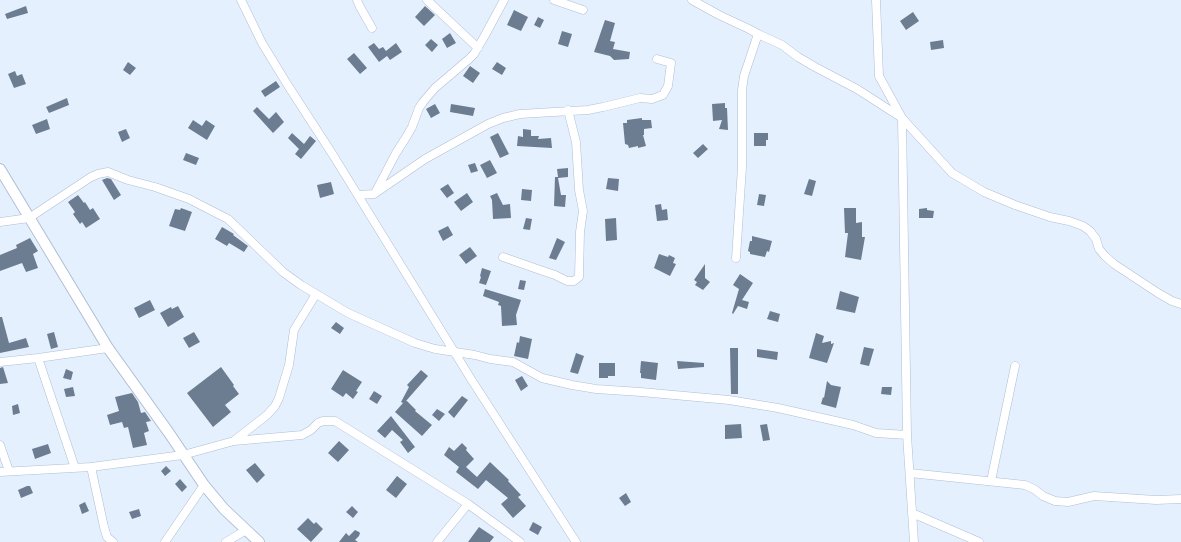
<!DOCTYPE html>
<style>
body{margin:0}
canvas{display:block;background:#e5f0fe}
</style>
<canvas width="1181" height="542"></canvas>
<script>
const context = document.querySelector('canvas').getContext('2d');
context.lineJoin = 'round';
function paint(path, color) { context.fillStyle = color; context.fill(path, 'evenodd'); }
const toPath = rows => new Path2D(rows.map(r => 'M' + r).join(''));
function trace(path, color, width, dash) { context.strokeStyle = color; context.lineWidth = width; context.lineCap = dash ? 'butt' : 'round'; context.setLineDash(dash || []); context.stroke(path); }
paint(toPath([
 [26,6,28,13,7,19,5,14],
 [425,6,435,15,424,26,415,17],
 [514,10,528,17,521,31,507,25],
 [913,12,919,21,906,30,900,21],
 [538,17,544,20,540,28,534,25],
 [605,20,615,23,610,41,615,42,613,49,630,52,629,59,614,60,610,56,594,52],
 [562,31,572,34,568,47,558,44],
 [450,33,456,43,447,48,442,39],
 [431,39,438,45,432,52,425,45],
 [943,40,944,48,931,50,930,42],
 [374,43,379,49,383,47,386,51,396,43,402,52,390,60,387,56,379,62,368,47],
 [354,53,367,68,360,74,347,59],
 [128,62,136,68,130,75,123,70],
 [497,62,506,68,502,75,492,69],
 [470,66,480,73,473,83,463,76],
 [15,71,17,76,22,74,26,84,14,88,8,74],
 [276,81,280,87,265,97,261,91],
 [67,98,69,105,49,113,46,107],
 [725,103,725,108,727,108,728,130,719,129,722,120,713,121,712,104],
 [435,104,440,113,431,118,426,109],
 [451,104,475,108,473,116,450,112],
 [257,107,269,119,276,112,284,122,273,133,253,111],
 [642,118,642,120,651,120,652,128,644,129,644,135,643,135,646,146,638,148,638,146,629,148,628,145,625,144,623,123,627,123,627,120],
 [47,119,50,129,36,134,32,125],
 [193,120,202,126,206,120,215,126,207,140,188,128],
 [126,129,130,138,122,142,118,132],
 [523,129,531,130,531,136,539,136,538,139,551,138,552,148,517,146,518,136,523,137],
 [292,133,304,144,310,136,316,141,301,159,295,154,299,149,288,138],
 [498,133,509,154,500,158,490,137],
 [754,133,768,133,768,140,766,140,766,146,754,146],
 [703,144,708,149,698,158,693,153],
 [186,153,199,158,196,165,183,160],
 [490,160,497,173,487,178,480,165],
 [475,163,478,171,471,173,468,165],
 [568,168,568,177,558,178,561,195,566,195,565,207,554,206,555,177,558,177,557,169],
 [107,178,111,179,121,195,114,200,102,180],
 [608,178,619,179,618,191,606,189],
 [809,179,816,181,812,196,804,194],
 [331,182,334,194,320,198,317,185],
 [448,184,454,193,447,198,440,189],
 [522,189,532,190,531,201,521,200],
 [467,193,473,202,461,211,454,202],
 [497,193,503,205,510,204,511,218,493,219,492,200,490,196],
 [759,194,766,195,764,206,757,205],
 [78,195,84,203,85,202,90,210,93,208,100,219,86,228,82,222,80,224,73,214,75,212,68,202],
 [661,204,662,210,667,209,668,220,657,221,655,205],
 [181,208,192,212,185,231,169,226,175,209,180,210],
 [844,208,856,208,856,223,862,222,862,237,865,237,861,260,845,257,848,233,845,233],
 [927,208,927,210,934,211,933,218,919,218,919,209],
 [526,218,532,219,530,230,523,229],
 [616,218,617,240,606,241,605,219],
 [448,226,453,235,443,241,438,231],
 [222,227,234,234,233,235,248,246,244,252,229,243,227,246,215,239],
 [752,236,772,241,769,252,767,251,765,257,750,254,750,252,748,251,750,241,752,241],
 [30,238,38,251,33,254,38,268,26,272,22,263,0,271,0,255,17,248,16,245],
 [557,238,565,242,556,260,549,258],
 [470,247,477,256,466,264,459,255],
 [659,254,668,257,669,255,675,258,673,263,676,264,670,276,654,268],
 [705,264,705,278,710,282,703,290,695,285,697,282,694,280],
 [482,268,491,271,486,285,479,283,481,277,480,276],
 [740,274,753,283,742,300,749,302,747,309,738,306,733,314,732,313,739,289,733,285],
 [520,280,526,281,524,290,518,289],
 [485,289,521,300,516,315,517,325,502,326,501,306,498,305,499,302,483,296],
 [840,291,859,297,855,313,836,309],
 [150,300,155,310,139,318,134,308],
 [178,306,184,317,168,327,160,313,171,307,172,309],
 [770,311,780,314,778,322,767,319],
 [0,317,2,317,9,343,26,338,29,347,0,353],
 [336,322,344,328,340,334,331,328],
 [54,332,58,347,51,349,47,334],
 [194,332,200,342,189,348,183,338],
 [816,333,824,336,822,343,831,341,831,344,834,343,827,363,809,358],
 [520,336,532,339,528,359,514,356,517,342,519,343],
 [864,347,874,349,869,366,860,364],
 [730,348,738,348,738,394,731,394],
 [757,349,778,352,777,360,757,357],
 [576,353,584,356,578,374,570,372],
 [641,361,658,363,656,380,641,378,641,373,640,373],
 [677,361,704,363,704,367,678,369],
 [599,363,615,363,615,376,608,376,608,378,599,378],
 [3,367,8,383,0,384,0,368],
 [221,367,234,385,233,386,239,394,225,405,231,412,213,427,187,393],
 [66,369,73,372,71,380,63,378],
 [343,370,362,382,356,391,358,392,353,399,346,393,343,397,331,389],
 [421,370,428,376,406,401,406,400,416,410,415,411,432,425,422,436,395,412,403,403,401,402,409,387,407,385],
 [522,376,528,386,521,391,515,380],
 [827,381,831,385,841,387,836,408,821,404,823,397,824,398],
 [73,387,75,396,66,397,64,389],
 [882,387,892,387,891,395,881,394],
 [374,391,382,396,377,404,369,399],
 [132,393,138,402,141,413,145,412,151,421,146,422,149,431,144,433,147,445,133,448,128,427,124,428,122,422,110,425,107,415,119,411,115,397],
 [462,396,468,400,454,418,448,412],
 [18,404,20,413,13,415,12,406],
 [437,409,445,414,439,421,432,415],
 [391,416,415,447,408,453,400,442,403,440,392,430,385,438,377,431],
 [741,424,742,438,725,439,725,425],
 [767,424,770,440,763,441,760,425],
 [339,441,349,450,338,462,328,453],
 [462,443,467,448,466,450,474,459,466,467,477,477,490,462,509,480,508,481,521,495,518,497,526,506,513,518,501,504,508,498,486,480,478,489,456,472,459,467,444,455,449,447,454,451],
 [48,444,51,453,35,459,32,449],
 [255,463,265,475,257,483,246,470],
 [166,466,171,471,165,476,161,471],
 [397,476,407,484,396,498,386,490],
 [180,479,187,487,182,492,175,484],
 [27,486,30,486,33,493,21,498,18,490],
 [626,493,631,502,625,506,619,498],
 [85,502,89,511,82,514,79,505],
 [352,506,358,512,353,518,346,512],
 [139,509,141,516,132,519,129,512],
 [308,518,314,524,316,522,323,529,311,542,297,529],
 [533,522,542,527,538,535,529,530],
 [479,527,494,537,490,542,468,542],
 [355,530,359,532,360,533,359,536,355,540,358,542,339,542,346,533,349,536]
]), '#6d7d91');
const minor = toPath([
 [241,0,262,43,287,84,333,155,471,379,576,542],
 [357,0,360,7,372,28],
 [427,0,478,48],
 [554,0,583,10],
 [692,0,719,15,749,29,758,34,782,45,798,57,815,67,857,89,902,118,952,173,984,192,1015,205,1050,217,1069,221,1083,226,1090,231,1096,239,1099,249,1105,256,1114,264,1158,293,1172,301,1181,304],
 [876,0,879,76,902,118,907,435,914,542],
 [375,193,396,153,405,139,412,127,419,108,423,102,435,88,469,59,474,54,484,37,504,0],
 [358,195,374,194,425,159,488,124,503,118,520,114,588,110,603,107,640,98,652,99,663,95,668,86,671,63,657,59],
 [0,222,29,218,91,177,98,174,108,172,128,180,155,187,189,199,218,214,228,219,283,272,301,285,348,313,415,343,435,349,475,355,490,359,513,362,542,378,572,385,596,389,641,392,729,400,778,408,853,425,876,433,907,435],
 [503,257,543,271,555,275,567,281,574,281,579,277,580,232,583,211,579,190,576,142,568,110],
 [736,258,742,167,742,90,744,76,758,34],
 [38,358,75,468],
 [0,362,38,358,108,348],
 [235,440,267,415,275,406,279,398,289,365,294,330,316,294],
 [0,445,9,471],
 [91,467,104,527,107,537,113,542],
 [0,472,91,467,183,455,234,441,302,435,311,430,318,423,323,421,335,421,468,504,520,542],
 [910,473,1025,485,1034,489,1043,496,1055,501,1068,502,1094,496,1156,500,1181,499],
 [991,481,1015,366],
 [912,513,979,542],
 [165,542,204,485],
 [226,542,246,530],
 [437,542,468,504]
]);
const tertiary = toPath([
 [0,169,108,348,169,433,204,485,224,509,259,542]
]);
trace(minor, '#aebed4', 9);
trace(tertiary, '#aebed4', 12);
trace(minor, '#fff', 8);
trace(tertiary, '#fff', 10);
</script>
